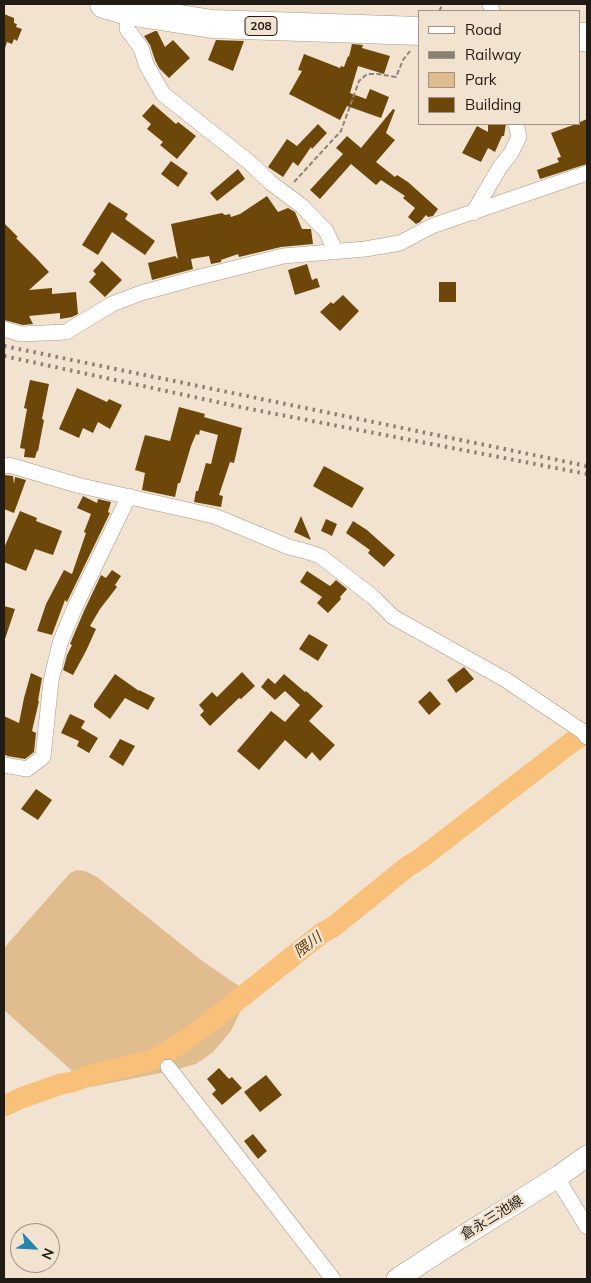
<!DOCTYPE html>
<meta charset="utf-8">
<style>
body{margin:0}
#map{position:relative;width:591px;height:1283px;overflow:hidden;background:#f2e3d0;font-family:Mulish,sans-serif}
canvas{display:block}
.frame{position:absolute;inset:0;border:5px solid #211b15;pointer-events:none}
.legend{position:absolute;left:418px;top:10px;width:162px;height:115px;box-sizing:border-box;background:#f2e3d0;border:1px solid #9e9385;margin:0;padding:6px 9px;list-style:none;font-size:15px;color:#211b15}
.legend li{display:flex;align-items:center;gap:10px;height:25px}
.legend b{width:25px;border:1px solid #9e9385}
.north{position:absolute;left:10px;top:1223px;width:50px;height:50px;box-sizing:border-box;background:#f2e3d0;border:1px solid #9e9385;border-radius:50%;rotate:115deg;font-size:14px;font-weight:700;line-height:20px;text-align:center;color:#211b15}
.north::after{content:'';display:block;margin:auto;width:18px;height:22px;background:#2585b1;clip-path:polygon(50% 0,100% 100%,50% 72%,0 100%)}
</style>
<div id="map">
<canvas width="591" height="1283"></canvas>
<div class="frame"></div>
<ul class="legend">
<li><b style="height:6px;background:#fff"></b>Road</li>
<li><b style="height:6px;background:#8a8073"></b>Railway</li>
<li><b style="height:14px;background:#e0bc8f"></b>Park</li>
<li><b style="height:14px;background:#6d470a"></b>Building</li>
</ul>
<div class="north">N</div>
</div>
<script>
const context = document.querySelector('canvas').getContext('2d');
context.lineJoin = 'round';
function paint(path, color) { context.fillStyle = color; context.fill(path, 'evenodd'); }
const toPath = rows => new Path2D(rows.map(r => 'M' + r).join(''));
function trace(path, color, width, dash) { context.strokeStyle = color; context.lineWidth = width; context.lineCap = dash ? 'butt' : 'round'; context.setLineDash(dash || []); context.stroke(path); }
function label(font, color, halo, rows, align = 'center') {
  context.font = font + ' Mulish,"Noto Sans JP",sans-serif'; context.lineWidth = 5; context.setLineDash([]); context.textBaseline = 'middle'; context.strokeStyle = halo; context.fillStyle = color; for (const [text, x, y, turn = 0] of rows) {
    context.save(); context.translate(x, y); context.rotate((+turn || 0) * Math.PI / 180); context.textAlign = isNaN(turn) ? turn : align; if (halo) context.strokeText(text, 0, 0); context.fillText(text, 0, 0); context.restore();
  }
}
paint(toPath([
 [76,870,85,871,97,877,201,960,249,993,231,1031,213,1052,196,1064,171,1071,90,1087,4,1010,4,948,70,873]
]), '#e0bc8f');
trace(toPath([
 [4,1106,21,1098,61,1084,72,1082,88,1076,152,1060,170,1050,193,1035,224,1011,322,933,333,927,407,867,420,859,572,742,587,733]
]), '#f8c079', 21);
paint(toPath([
 [4,14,14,18,14,23,17,24,16,27,22,29,17,41,14,39,12,44,7,42,5,48,4,47],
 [155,31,157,31,165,47,173,40,190,58,169,78,159,68,155,60,150,45,144,36],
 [216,40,244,41,233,71,208,60],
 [352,44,363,45,362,48,390,56,384,74,358,66,350,93,366,99,370,89,389,97,381,118,347,106,340,120,289,94,302,71,298,70,304,54,340,68,341,66,344,67,348,56,349,57],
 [153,104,176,124,178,122,196,136,177,159,160,145,163,142,147,129,151,124,142,116],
 [393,109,395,110,386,133,395,140,376,162,395,177,397,175,408,182,438,209,433,216,428,217,426,215,420,222,416,224,408,217,415,208,403,198,405,196,381,180,376,185,351,164,320,199,310,190,343,154,336,148,347,136,361,148],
 [587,119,587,164,540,179,537,170,559,162,557,158,561,157,551,133,576,124,580,124,580,122],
 [318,124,327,133,312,149,311,147,298,166,293,162,283,177,268,167,287,139,297,146],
 [488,124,506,124,504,136,502,136,495,152,488,148,481,162,462,153,477,126,488,132],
 [171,161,188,173,178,187,161,174],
 [238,169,245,179,217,201,210,193],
 [267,196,278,212,288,208,295,212,302,229,311,229,313,244,281,247,239,257,238,254,221,260,221,262,211,264,209,256,191,259,193,269,152,280,148,263,175,256,178,259,171,224,222,213,225,215,230,214,231,217,240,214],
 [109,202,128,214,125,219,155,241,145,255,112,232,98,255,82,245],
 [4,223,18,237,16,238,37,259,49,272,29,290,52,288,52,294,76,292,78,314,72,317,60,319,60,313,29,316,33,324,23,325,4,320],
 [102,261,122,280,105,297,89,282,96,274,93,271],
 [307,264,312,280,317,278,320,287,295,295,288,270],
 [439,282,456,282,456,302,439,302],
 [343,295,359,311,340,331,320,312,331,302,333,304],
 [30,380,49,384,42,419,44,420,38,451,37,451,35,458,24,457,25,449,20,448,27,409,24,408],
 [77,388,107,402,109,399,122,405,110,429,98,422,93,433,83,428,79,438,59,429],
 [179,407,205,414,204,417,242,428,234,463,230,462,219,495,223,496,221,507,194,502,196,491,198,491,206,463,211,464,218,435,200,430,199,435,196,434,191,446,180,483,178,483,175,497,142,490,145,473,135,470,145,435,170,441],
 [324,466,364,488,352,508,313,486],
 [5,475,13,476,14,484,15,477,26,480,14,513,4,509,4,479],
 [83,496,97,503,98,499,111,502,108,512,110,513,67,602,65,600,52,635,37,631,46,604,64,570,72,574,86,533,84,532,91,514,77,508],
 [20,511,37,518,36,521,62,531,53,555,35,549,26,571,4,562,4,548],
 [301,516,311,540,294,532],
 [326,519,337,524,332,536,321,531],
 [353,521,367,530,395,555,384,567,368,553,370,550,346,533],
 [112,570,121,576,115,585,117,587,100,609,90,626,96,629,86,651,73,675,63,670,67,655,72,645,70,644,84,611,101,575,106,578],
 [307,571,330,586,336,580,347,589,340,597,341,599,328,613,317,603,322,597,300,582],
 [4,606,15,609,5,639,4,639],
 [309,634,328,645,318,661,299,649],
 [464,667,474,679,456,693,447,680],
 [242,672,255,686,241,699,239,698,210,726,200,715,204,711,199,705,212,692,217,697],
 [31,673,42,678,38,701,39,701,32,731,36,733,34,752,25,759,7,756,4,754,4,716,19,723,24,698],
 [115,674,139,691,139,690,155,698,148,710,125,698,110,719,94,707,94,704],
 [284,674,305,692,306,691,323,706,309,721,335,745,320,761,312,752,306,759,285,740,259,770,237,751,271,711,285,722,300,705,285,691,275,700,261,687,268,678,275,684],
 [430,691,441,704,429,715,418,702],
 [70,714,85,721,81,728,98,738,89,753,77,746,79,741,61,733],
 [120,739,135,746,123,766,109,757],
 [36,789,52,800,38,820,21,809],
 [219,1068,229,1079,232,1077,242,1088,222,1105,212,1094,216,1090,207,1079],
 [266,1075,282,1095,260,1112,244,1092],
 [253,1134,267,1151,258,1159,244,1141]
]), '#6d470a');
const street = toPath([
 [128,4,127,29,141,48,146,64,163,94,249,162,271,183,302,206,326,231,336,252],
 [490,4,492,11],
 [473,213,500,167,511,153,519,137,516,124],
 [4,329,21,334,66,332,112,304,141,293,192,279,283,256,365,249,400,243,432,226,587,173],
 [4,466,9,465,77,485,214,516,289,547,305,551,320,556,373,597,393,617,506,680,582,731,587,737],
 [4,765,27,769,43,757,51,681,60,643,75,607,129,496],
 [168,1067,333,1279],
 [559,1176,563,1188,587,1227]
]);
const secondary = toPath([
 [397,1279,449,1245,559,1176,587,1156]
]);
const highway = toPath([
 [104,4,128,11,212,24,420,31],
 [580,37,587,37]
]);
trace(street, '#a69886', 16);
trace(secondary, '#a69886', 22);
trace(highway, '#a69886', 29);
trace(toPath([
 [439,11,443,4],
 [294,182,341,131,359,81,367,74,378,74,396,77,403,60,410,51]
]), '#8f8477', 2, [5, 2.5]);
trace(street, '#fff', 15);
trace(secondary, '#fff', 21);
trace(highway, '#fff', 28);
trace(toPath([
 [4,346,587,466],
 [4,356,245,408,587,474]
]), '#8a8073', 4, [2.5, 5]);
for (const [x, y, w] of [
 [261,26,32]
]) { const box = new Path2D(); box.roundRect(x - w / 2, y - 9.5, w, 19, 4); context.fillStyle = '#f2e3d0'; context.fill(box); trace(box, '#211b15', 1); }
label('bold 12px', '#211b15', null, [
 ["208",261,26]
]);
label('14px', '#211b15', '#f2e3d0', [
 ["倉永三池線",492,1218,-32]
]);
label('italic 15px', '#644005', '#f2e3d0', [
 ["隈川",308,945,-37]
]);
</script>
